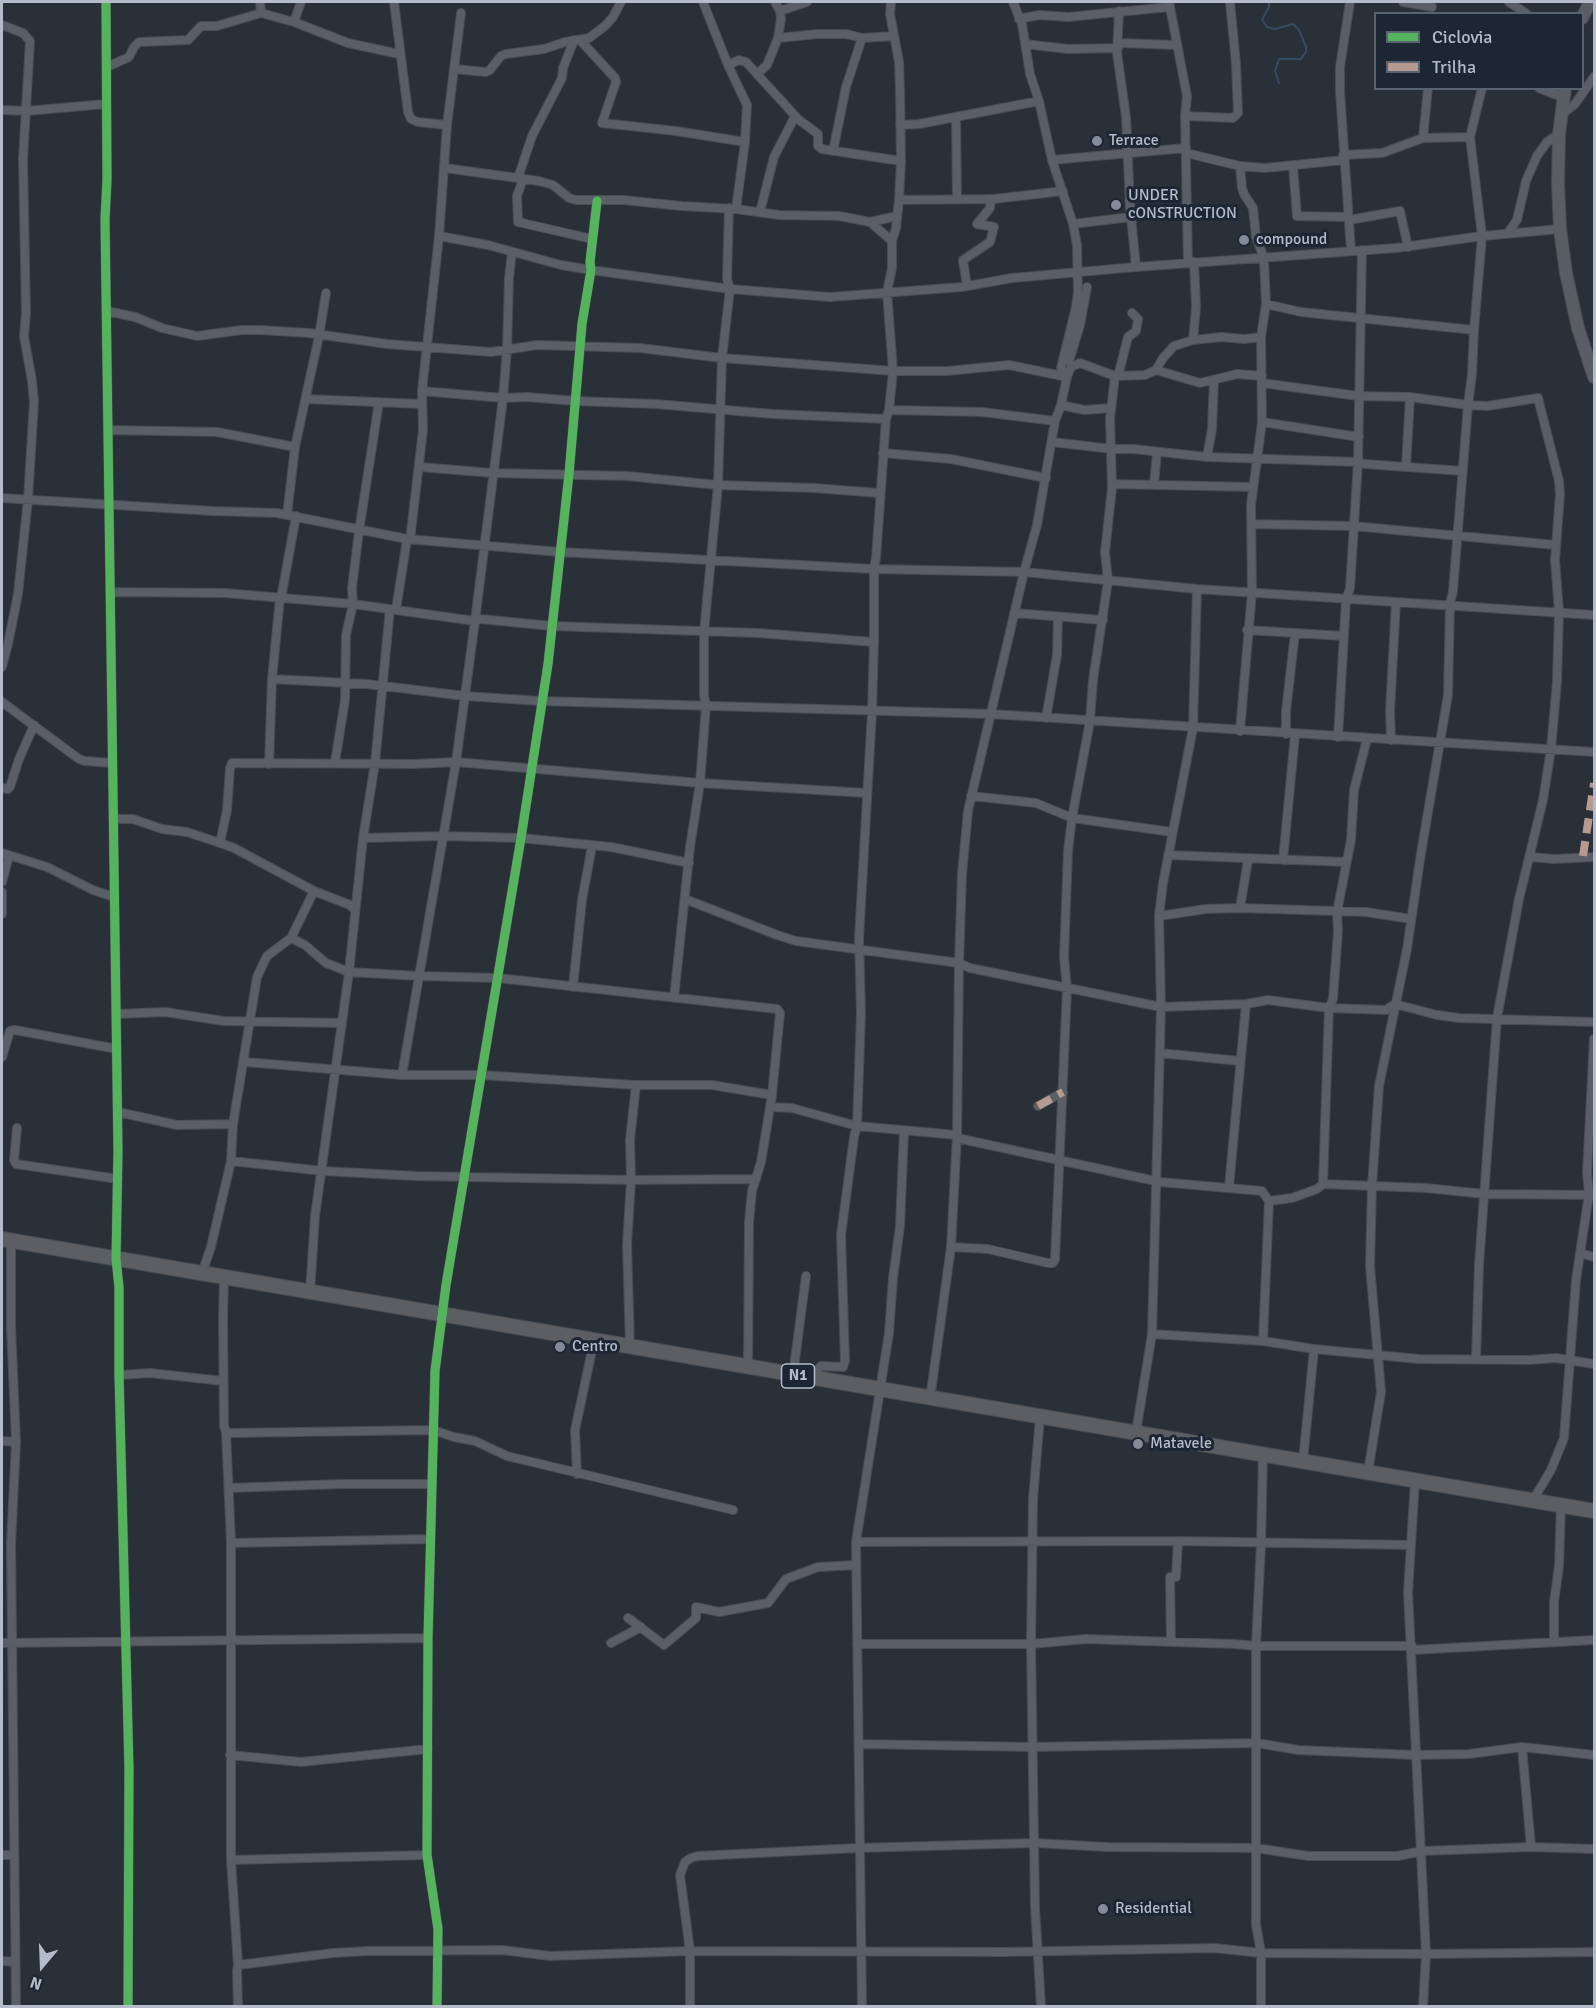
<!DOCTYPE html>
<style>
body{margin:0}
#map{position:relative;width:1596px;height:2008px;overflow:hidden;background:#2a3038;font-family:Signika,sans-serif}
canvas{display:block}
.frame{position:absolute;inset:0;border:3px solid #b4bcc9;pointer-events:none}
.legend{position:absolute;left:1374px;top:12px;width:210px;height:78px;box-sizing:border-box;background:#1d2633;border:2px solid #59626f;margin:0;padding:8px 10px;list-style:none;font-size:18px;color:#b4bcc9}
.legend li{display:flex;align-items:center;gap:12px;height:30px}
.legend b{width:30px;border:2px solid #59626f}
.north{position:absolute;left:12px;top:1936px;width:60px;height:60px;-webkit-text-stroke:4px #1d2633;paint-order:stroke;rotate:199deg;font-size:16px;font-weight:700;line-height:24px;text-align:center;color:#b4bcc9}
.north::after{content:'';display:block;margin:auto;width:21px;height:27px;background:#b4bcc9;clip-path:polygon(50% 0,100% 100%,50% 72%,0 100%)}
</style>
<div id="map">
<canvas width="1596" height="2008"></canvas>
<div class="frame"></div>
<ul class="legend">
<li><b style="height:8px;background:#56b35d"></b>Ciclovia</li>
<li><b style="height:8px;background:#b69a8f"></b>Trilha</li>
</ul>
<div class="north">N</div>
</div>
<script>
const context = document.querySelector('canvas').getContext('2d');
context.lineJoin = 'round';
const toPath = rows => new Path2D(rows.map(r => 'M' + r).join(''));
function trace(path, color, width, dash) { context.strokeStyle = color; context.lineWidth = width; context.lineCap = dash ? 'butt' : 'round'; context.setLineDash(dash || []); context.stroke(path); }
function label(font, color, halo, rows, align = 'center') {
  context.font = font + ' Signika,sans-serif'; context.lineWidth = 6; context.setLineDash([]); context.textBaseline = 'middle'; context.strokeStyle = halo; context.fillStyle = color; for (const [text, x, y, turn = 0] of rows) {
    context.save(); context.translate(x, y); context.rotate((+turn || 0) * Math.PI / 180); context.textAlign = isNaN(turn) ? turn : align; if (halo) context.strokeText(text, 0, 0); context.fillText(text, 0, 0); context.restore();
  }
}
trace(toPath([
 [1269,2,1269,7,1262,20,1267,27,1275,29,1293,24,1299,30,1306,47,1306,52,1301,59,1279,59,1275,71,1279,83]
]), '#384963', 2);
const minor = toPath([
 [106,2,107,180,105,219,118,1151,116,1259,119,1287,119,1375,129,1769,128,2006],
 [260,2,261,13],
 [394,2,408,112,411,119,418,122,447,125],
 [703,2,728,65,747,105,745,142,736,209],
 [1169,2,1187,96,1185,116,1188,263],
 [1350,2,1340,67,1340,92,1351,251],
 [1403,2,1432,7],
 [1509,2,1527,14],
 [780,11,807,2],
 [1119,11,1117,53,1126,117,1130,206,1136,267],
 [1019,19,1039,15,1068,17,1169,7],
 [294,22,301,2],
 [2,25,23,33,30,41,23,159,26,313,24,336,32,381,34,402,28,499,18,594,8,644,2,667],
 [778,38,818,34,846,34,862,38,894,36],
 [580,40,615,78,616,82,602,123,676,131,745,142],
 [1119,43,1177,45],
 [1025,44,1068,49,1118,48],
 [728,65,739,60,746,62,798,119,818,134,818,146,822,149,901,161],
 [107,67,129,57,134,47,139,42,188,40,201,26,217,26,261,13,294,22,348,43,399,54],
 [454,69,486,72,490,70,501,56,506,54,544,49,565,42,589,38,606,25,613,17,621,2],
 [757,74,767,65,778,38,781,19,780,11,775,2],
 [1539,88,1564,98],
 [2,110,26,111,106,104],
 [1562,114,1575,104,1594,77],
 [1185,116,1233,118,1238,113,1236,64,1230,2],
 [956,117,957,199],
 [900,125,919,124,1039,101],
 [1423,138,1428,88],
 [833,151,846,87,862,38],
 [1186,153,1240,166,1265,168,1344,160],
 [1343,155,1382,153,1423,138,1470,137],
 [1052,160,1186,148],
 [1293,166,1297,216,1349,217],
 [445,168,539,181,553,185,569,198,576,200,623,200,682,206,736,209,779,215,839,216,870,222,897,216],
 [518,178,532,136,562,78,563,68,574,40],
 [523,179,517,196,518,222,592,239],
 [899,200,994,199,1063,191],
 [760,212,774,157,795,116],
 [1349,220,1400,211,1408,247],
 [870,222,892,241],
 [1073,224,1131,217],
 [1508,233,1517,220,1526,181,1537,156,1547,142,1559,134],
 [439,236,488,245,561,265,591,270,730,289,830,297,962,287,1012,278,1136,267,1396,248,1482,236,1560,229],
 [967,286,963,260,990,242,994,227,977,224,990,208,991,199],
 [1266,304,1301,312,1474,330],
 [107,311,135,317,162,328,197,336,242,330,260,330,309,333,387,344,491,352,537,345,640,348,722,358,893,371,947,371,1009,365,1067,377,1071,367,1080,363,1115,376,1145,375,1156,370,1163,358,1174,346,1193,340,1221,337,1244,339,1261,337],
 [1193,340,1196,307,1194,262],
 [1069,361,1080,325,1087,287],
 [1156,370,1200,383,1237,374,1262,376],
 [1118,376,1128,337,1136,331,1138,319,1132,313],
 [1262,383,1358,396,1410,397,1468,405,1487,406,1538,398,1559,481,1560,494,1555,560,1559,612,1557,682,1551,749,1543,800,1519,899,1497,1018,1479,1265,1476,1359],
 [422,391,503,398,527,397,576,401,656,404,773,414,886,419],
 [306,399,421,404],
 [1061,405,1084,410,1111,408],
 [889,410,982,412,1055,421],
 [1262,422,1359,437],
 [108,430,217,432,295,447],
 [1052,442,1112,449,1133,449,1207,457,1358,462,1365,464,1463,471],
 [883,453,951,459,1046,478],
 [1207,457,1212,429,1214,380],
 [420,467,492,473,627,476,718,485,814,488,879,493],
 [1406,467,1410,397],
 [1112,484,1252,487],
 [1154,485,1157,452],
 [2,498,213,511,277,513,407,539,560,552,874,569,1024,572,1197,589,1594,615],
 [287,515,295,447,319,336,326,293],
 [1251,524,1353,526,1556,545],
 [410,540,423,430,422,391,439,236,447,125,461,13],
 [110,592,225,593,353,604,475,621,480,619,552,626,758,633,874,642],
 [396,610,407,539],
 [1014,613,1103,620],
 [1247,630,1344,636],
 [272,679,367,684,465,696,541,701,991,714,1594,752],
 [2,702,79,759,85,761,113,763],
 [1046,718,1057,655,1058,617],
 [1240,731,1252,592,1251,505,1262,422,1261,337,1266,304,1264,258,1256,237,1253,208,1244,194,1242,188,1240,166],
 [1286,734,1286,711,1295,633],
 [1338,737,1346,600,1350,588,1358,462,1362,250],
 [1391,740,1390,711,1396,602],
 [335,762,345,700,346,635,353,604,352,588,359,531,379,402],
 [269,764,272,679,280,598,282,593,296,516],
 [2,788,8,789,10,787,19,759,34,725],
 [971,796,1036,803,1072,818,1172,832],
 [113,819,133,819,162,829,187,832,220,843,234,848,314,891,350,905,354,909],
 [363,838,443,836,521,838,611,847,689,863],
 [220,843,227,810,230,768,232,763,414,764,456,762,700,783,867,793],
 [2,853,47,867,93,890,114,897],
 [1168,855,1346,862],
 [1530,857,1554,859,1594,857],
 [1283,860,1295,735],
 [2,882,9,856],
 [2,892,2,914],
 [685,899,777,935,796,941,959,963,970,968,1161,1007,1246,1004,1268,1000,1329,1008,1386,1010,1395,1004,1437,1015,1459,1018,1594,1022],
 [1240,908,1248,860],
 [1159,916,1206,909,1240,908,1366,912,1411,919],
 [291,938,305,945,326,963,349,972,420,976,498,978,777,1009,780,1013,772,1095,761,1162,752,1191,749,1222,748,1367],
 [573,987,582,900,592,846],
 [674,998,690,847,700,783,706,706,704,695,704,632,718,485,722,358,730,289,727,279,729,208],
 [117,1014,165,1012,224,1021,342,1023],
 [1160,1053,1240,1061],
 [2,1057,10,1031,15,1030,117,1049],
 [245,1062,402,1075,481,1075,636,1085,712,1085,772,1095],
 [402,1075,456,762,475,621,503,398,507,349,509,278,512,252],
 [1038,1106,1063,1092],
 [770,1107,792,1108,857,1126,957,1135],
 [118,1112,177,1125,233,1124],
 [17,1128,14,1160,16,1164,118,1179],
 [957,1138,1160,1182,1262,1191,1269,1201,1292,1198,1317,1189,1323,1184,1426,1188,1485,1194,1594,1195],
 [231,1161,323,1171,416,1176,631,1180,756,1179],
 [1323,1184,1329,1008,1333,999,1338,931,1337,912,1351,840,1354,790,1367,739],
 [1229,1187,1246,1004],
 [11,1241,11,1327,16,1442,11,1544,16,2006],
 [951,1247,988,1249,1048,1263,1053,1263,1055,1259,1067,989,1064,957,1068,851,1072,818,1090,721,1093,680,1108,581,1105,552,1112,488,1110,419,1115,376],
 [1580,1253,1594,1257],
 [202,1273,211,1247,231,1161,233,1124,257,977,267,956,291,938,314,891],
 [224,1278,223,1319,224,1426,226,1432,231,1433,433,1430,454,1437,475,1441,507,1456,733,1510],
 [310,1292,315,1216,349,972,363,838,375,763,390,609],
 [1152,1334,1263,1341,1314,1349,1419,1359,1529,1360,1556,1358,1594,1364],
 [1263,1341,1269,1201],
 [630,1347,627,1245,631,1180,630,1140,636,1085],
 [119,1375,150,1373,223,1381],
 [793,1375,806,1276],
 [817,1378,818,1369,821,1366,843,1367,845,1361,841,1235,854,1137,857,1126,861,1013,859,938,872,712,874,642,874,569,876,558,886,419,889,410,893,371,887,292,892,268,892,241,896,228,899,200,901,161,900,91,899,62,890,14,891,2],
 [930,1399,951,1247,957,1135,959,963,962,874,968,811,1024,572,1037,525,1055,421,1061,405,1067,377,1061,368,1076,307,1078,292,1077,245,1073,224,1052,160,1039,101,1030,74,1022,24,1013,2],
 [1040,1417,1033,1499,1031,1644,1035,1907,1041,2006],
 [226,1432,231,1543,231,1860,238,1965],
 [1136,1432,1152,1334,1161,1007,1159,916,1163,883,1193,728,1197,589],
 [2,1441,16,1442],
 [1303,1461,1314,1349],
 [1368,1472,1381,1392,1370,1266,1372,1186,1379,1086,1407,949,1421,853,1448,695,1450,604,1453,591,1468,405,1472,374,1474,330,1482,236,1470,137,1482,88],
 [577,1474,575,1430,594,1341],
 [1415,1481,1408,1592,1426,1954,1423,2006],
 [229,1488,342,1484,432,1484],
 [1533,1500,1551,1470,1564,1438,1576,1280,1589,1194,1587,1173,1594,1039],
 [856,1542,1178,1541,1411,1545],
 [231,1543,430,1539],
 [628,1618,664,1645,696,1618,696,1607,719,1612,768,1603,786,1579,818,1567,856,1565],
 [1554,1641,1554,1602,1559,1566,1561,1505],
 [1171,1642,1170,1577,1176,1577,1178,1541],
 [2,1643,428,1638],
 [611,1643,641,1627],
 [857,1644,1031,1644,1086,1639,1234,1644,1256,1646,1412,1646],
 [1412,1650,1594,1640],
 [859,1744,1033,1747,1257,1743,1298,1750,1415,1755,1469,1754,1522,1747,1594,1755],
 [1522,1747,1531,1847],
 [230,1755,301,1762,428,1749],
 [2,1855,14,1855],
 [231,1860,427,1855],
 [2,1961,15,1962],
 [238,2006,237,1971,238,1965,333,1953,368,1951,502,1950,550,1956,690,1951,1004,1952,1215,1948,1261,1953,1426,1954,1594,1952],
 [437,2006,438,1929,427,1855,428,1638,435,1371,446,1285,521,838,548,664,569,474,582,324,591,270,590,262,597,201],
 [690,2006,690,1951,680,1875,685,1862,691,1858,698,1856,858,1848,1035,1843,1107,1847,1256,1848,1308,1856,1398,1856,1422,1851,1531,1847,1594,1849],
 [862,2006,856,1542,889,1333,893,1278,900,1226,904,1131],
 [1261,2006,1261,1953,1256,1925,1256,1646,1261,1543,1263,1454]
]);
const secondary = toPath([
 [1582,18,1590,2],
 [1565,88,1559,134,1558,183,1560,229,1566,273,1578,328,1594,377]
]);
const trunk = toPath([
 [2,1239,1594,1511]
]);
trace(minor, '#484c53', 10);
trace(secondary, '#484c53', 14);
trace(trunk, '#474c53', 16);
trace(minor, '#5a5e66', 8);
trace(secondary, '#595d64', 12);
trace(trunk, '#5b5f64', 14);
trace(toPath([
 [1583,856,1594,783],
 [1038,1106,1063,1092]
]), '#b69a8f', 8, [15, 8]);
trace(toPath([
 [106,2,107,180,105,219,118,1151,116,1259,119,1287,119,1375,129,1769,128,2006],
 [437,2006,438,1929,427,1855,428,1638,435,1371,446,1285,521,838,548,664,569,474,582,324,591,270,590,262,597,201]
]), '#56b35d', 9);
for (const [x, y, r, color] of [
 [1097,141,6,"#848b96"],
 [1116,205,6,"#848b96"],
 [1244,240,6,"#848b96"],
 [560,1347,6,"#848b96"],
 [1138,1444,6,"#848b96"],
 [1103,1909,6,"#848b96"]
]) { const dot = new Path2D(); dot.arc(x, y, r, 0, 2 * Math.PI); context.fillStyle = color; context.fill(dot); trace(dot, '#1d2633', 2); }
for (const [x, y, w] of [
 [798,1376,33]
]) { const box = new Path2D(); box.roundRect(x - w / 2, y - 12, w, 24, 4.5); context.fillStyle = '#1d2633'; context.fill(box); trace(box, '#b4bcc9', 1.5); }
label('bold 15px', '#b4bcc9', null, [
 ["N1",798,1376]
]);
label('16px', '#b4bcc9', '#1d2633', [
 ["Terrace",1109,141],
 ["UNDER",1128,196],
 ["cONSTRUCTION",1128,214],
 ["compound",1256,240],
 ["Centro",572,1347],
 ["Matavele",1150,1444],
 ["Residential",1115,1909]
], 'left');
</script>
